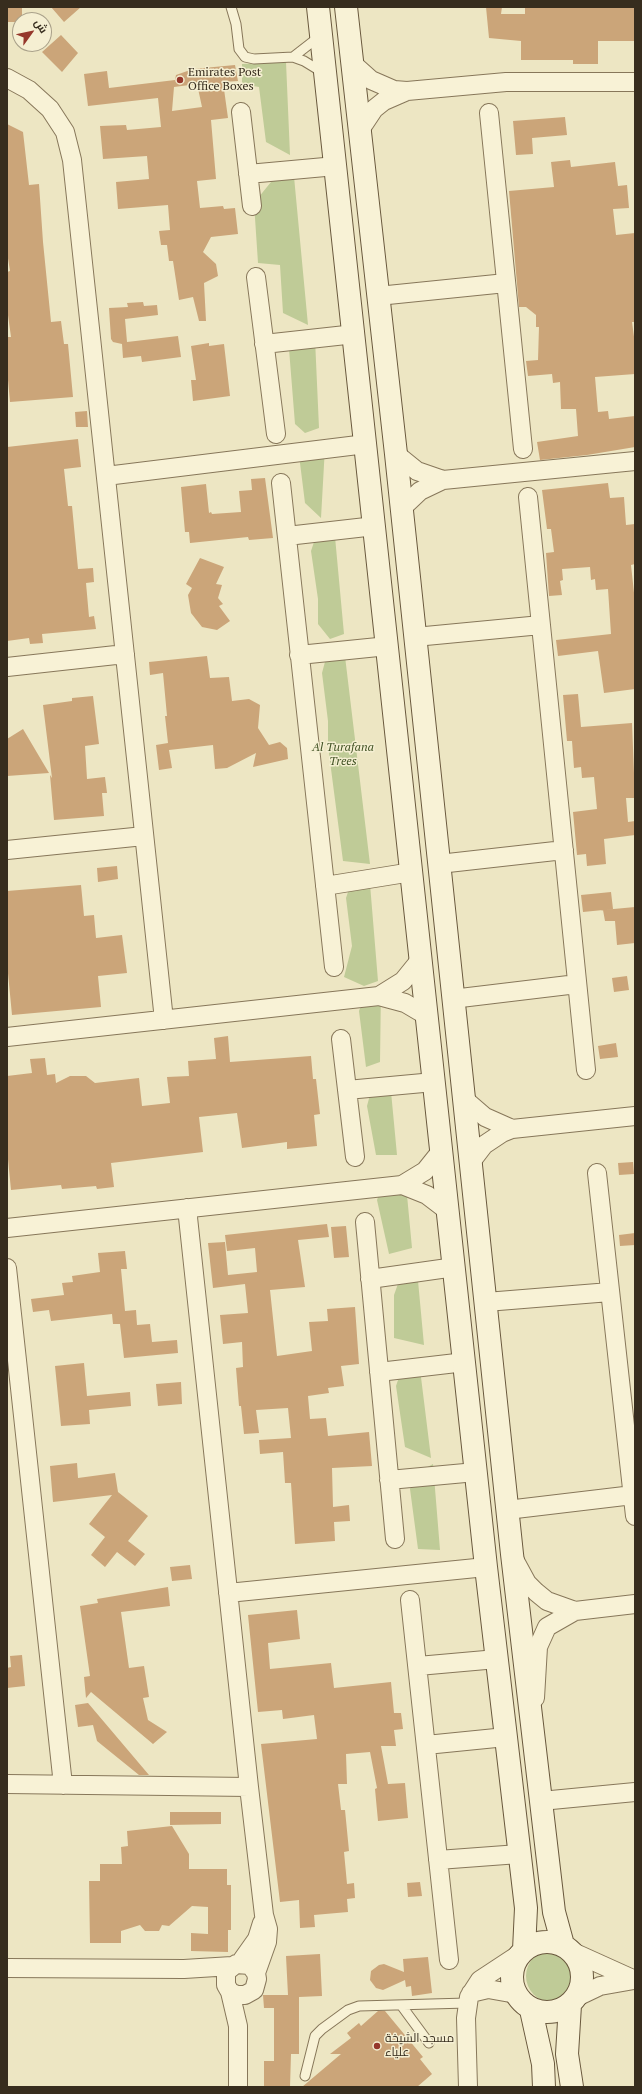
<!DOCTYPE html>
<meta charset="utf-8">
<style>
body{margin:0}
#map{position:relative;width:642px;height:2094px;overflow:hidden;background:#ede6c3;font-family:"PT Serif",Cairo,serif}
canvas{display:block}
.frame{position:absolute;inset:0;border:8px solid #372d1e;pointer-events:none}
.north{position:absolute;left:12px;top:12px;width:40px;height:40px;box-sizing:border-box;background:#f5efd2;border:1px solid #a9a18a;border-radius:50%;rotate:57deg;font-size:11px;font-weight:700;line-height:16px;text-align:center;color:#372d1e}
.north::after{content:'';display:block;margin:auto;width:14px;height:18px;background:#95372b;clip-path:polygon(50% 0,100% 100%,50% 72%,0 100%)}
</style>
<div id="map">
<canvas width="642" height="2094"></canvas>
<div class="frame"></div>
<div class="north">ش</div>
</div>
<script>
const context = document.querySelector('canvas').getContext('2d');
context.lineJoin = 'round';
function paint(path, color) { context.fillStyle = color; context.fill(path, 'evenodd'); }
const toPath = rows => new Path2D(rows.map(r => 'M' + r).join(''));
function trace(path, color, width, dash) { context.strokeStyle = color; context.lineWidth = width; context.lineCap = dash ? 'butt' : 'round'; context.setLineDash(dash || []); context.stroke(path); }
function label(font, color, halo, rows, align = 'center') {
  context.font = font + ' "PT Serif",Cairo,serif'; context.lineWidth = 3; context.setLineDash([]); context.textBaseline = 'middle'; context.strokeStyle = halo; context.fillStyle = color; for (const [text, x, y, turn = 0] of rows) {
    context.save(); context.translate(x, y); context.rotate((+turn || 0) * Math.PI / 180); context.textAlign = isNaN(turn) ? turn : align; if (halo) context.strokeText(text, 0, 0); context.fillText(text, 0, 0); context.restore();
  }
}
paint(toPath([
 [286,62,290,155,266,142,259,87,242,84,242,64],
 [293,166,308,325,283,313,280,265,258,263,254,203,271,182],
 [315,339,319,428,305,433,295,424,289,349],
 [325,447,321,518,305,503,299,455],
 [334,526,344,634,330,639,318,624,318,599,311,551,316,536],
 [344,648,370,864,343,861,328,746,328,721,322,673,326,658],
 [369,872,378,981,364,986,344,977,352,946,346,898,351,883],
 [381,986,380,1062,366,1067,359,1011,364,997],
 [390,1081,397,1155,376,1155,367,1106,371,1091],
 [405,1174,412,1248,389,1254,377,1200,383,1184],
 [417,1270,424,1345,394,1338,394,1295,399,1281],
 [419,1361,431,1458,405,1447,396,1386,401,1371],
 [433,1464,440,1550,418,1549,410,1489,415,1474],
 '526 1976a26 26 0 1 1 52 0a26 26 0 1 1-52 0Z'
]), '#bfcb97');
paint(toPath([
 [8,7,22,7,22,20,20,20,20,22,8,22],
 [51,7,81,7,64,22],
 [486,7,502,7,501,14,525,14,525,7,635,7,635,41,598,41,598,64,573,64,573,60,521,60,521,41,489,38],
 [61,35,78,53,62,72,42,52],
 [235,65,238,81,223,82,228,118,211,120,216,179,197,181,200,208,223,206,224,209,235,208,238,234,211,237,203,252,216,264,218,276,204,283,206,321,199,321,193,297,179,300,173,261,169,261,167,245,161,245,159,231,170,230,168,205,118,209,116,182,149,179,147,156,103,159,100,126,126,125,127,130,161,127,158,98,88,106,84,74,107,71,109,88,175,80,176,75,193,69],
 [197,84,202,107,172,111,174,87],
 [565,117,567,135,532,138,533,154,516,155,513,121],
 [7,124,23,132,29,185,39,184,43,242,51,322,61,321,64,344,68,344,73,397,10,402,7,369,7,337,11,337,7,308,7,272,10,271,7,252],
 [570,160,571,167,615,162,618,186,627,185,629,208,613,209,616,235,635,233,635,322,632,322,635,344,635,374,595,377,598,412,608,411,609,419,635,416,635,447,587,455,540,460,537,442,578,436,576,409,561,409,560,382,553,383,552,374,528,376,526,361,538,360,539,327,536,327,536,315,526,307,519,307,509,191,554,187,551,162],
 [143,302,144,306,157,305,158,315,125,319,127,342,178,336,181,357,142,362,141,356,123,358,122,344,113,342,111,339,109,308,128,307,127,303],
 [209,343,209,346,224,344,230,396,193,401,191,380,196,380,191,346],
 [87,411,88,427,76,427,75,412],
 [78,439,81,467,64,469,68,506,72,506,78,569,93,568,94,582,86,583,89,617,94,616,96,629,42,634,43,643,30,644,29,638,7,641,7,447],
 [265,478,273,538,249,540,248,537,190,543,189,532,185,532,181,487,206,484,209,513,211,512,212,514,241,512,239,491,252,490,251,479],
 [608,483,610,498,624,497,626,525,635,524,635,564,631,565,635,602,635,689,604,693,598,651,558,656,556,640,611,634,608,589,596,590,595,579,591,580,590,567,562,569,563,580,560,581,562,595,549,596,546,553,554,552,551,529,547,529,542,490],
 [200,558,224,567,216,584,222,585,218,598,223,604,219,606,230,621,217,630,202,627,191,613,188,595,192,588,186,584],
 [207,656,210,678,229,677,232,701,249,699,260,705,258,728,269,745,280,742,287,748,288,759,253,767,256,753,227,768,215,769,213,745,169,750,172,768,159,770,156,745,168,743,165,716,167,716,163,673,150,675,149,662],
 [578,694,581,727,632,723,635,798,626,798,628,822,635,821,635,835,604,839,606,864,587,866,586,854,577,855,573,812,597,809,594,777,582,778,581,767,574,768,572,741,567,741,563,695],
 [93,696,99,744,85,746,87,779,105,777,107,793,102,793,104,816,54,820,50,775,52,778,43,705,72,701,72,698],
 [23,729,49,773,7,776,7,739],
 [117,866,118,879,98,882,97,868],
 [81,885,84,916,94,915,96,938,122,935,127,973,98,976,101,1007,12,1015,7,963,7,891],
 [611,892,613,909,583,912,581,895],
 [635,907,635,943,617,945,615,921,605,921,603,910],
 [627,976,629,990,614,992,612,978],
 [228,1036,230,1062,311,1056,313,1079,316,1079,320,1114,314,1115,317,1146,287,1149,287,1142,242,1148,237,1113,199,1117,203,1152,111,1163,114,1187,97,1189,96,1186,62,1189,61,1185,11,1190,7,1149,7,1076,32,1073,30,1059,45,1058,47,1075,55,1074,56,1083,70,1076,86,1076,95,1083,139,1078,142,1106,170,1103,167,1077,189,1076,188,1061,216,1059,214,1038],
 [616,1043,618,1057,600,1059,598,1046],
 [633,1162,634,1174,619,1175,618,1163],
 [327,1224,329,1237,298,1240,305,1287,270,1290,277,1356,312,1351,309,1322,328,1321,327,1309,355,1307,359,1364,341,1366,344,1386,328,1388,329,1393,308,1396,310,1419,326,1418,328,1436,369,1432,372,1466,332,1468,333,1507,349,1505,350,1521,334,1522,335,1541,295,1544,291,1483,285,1483,283,1452,260,1454,259,1440,291,1438,288,1408,256,1410,259,1433,244,1434,241,1406,239,1406,236,1368,243,1367,242,1342,223,1344,220,1315,248,1313,245,1284,213,1288,208,1243,225,1242,228,1275,257,1272,255,1248,227,1251,225,1235],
 [346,1226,349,1257,334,1258,331,1227],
 [635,1233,635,1245,620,1246,619,1235],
 [125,1251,127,1269,121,1269,125,1311,136,1310,137,1325,150,1324,152,1342,177,1340,178,1353,124,1358,120,1324,113,1324,112,1314,51,1321,49,1310,33,1312,31,1299,64,1295,62,1283,73,1282,72,1276,100,1272,98,1253],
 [84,1363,87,1396,130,1392,131,1406,89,1410,90,1424,61,1426,55,1366],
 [181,1382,182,1404,158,1406,156,1384],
 [77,1463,78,1478,115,1473,118,1492,148,1516,128,1541,145,1554,135,1566,117,1552,105,1567,91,1555,105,1537,89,1524,112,1495,53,1502,50,1466],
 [190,1565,192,1579,172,1581,170,1567],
 [168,1587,170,1606,121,1612,129,1668,144,1666,149,1697,143,1698,148,1720,167,1732,153,1744,91,1692,86,1698,84,1677,90,1676,80,1606,98,1603,97,1599],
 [297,1610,300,1639,268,1643,270,1669,331,1663,334,1688,391,1682,394,1713,401,1713,403,1729,394,1730,396,1746,381,1746,388,1784,405,1783,408,1818,378,1821,375,1789,377,1788,370,1752,346,1754,347,1784,338,1784,341,1810,345,1810,349,1851,344,1852,347,1884,354,1883,355,1898,347,1899,348,1912,314,1915,315,1927,300,1928,299,1900,280,1902,261,1744,317,1739,314,1715,283,1719,282,1710,258,1712,248,1615],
 [22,1655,25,1686,7,1688,7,1668,11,1667,10,1656],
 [88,1703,149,1775,139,1775,97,1741,93,1725,78,1727,75,1705],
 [170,1812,221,1812,221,1824,170,1825],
 [172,1826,189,1854,189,1869,227,1869,227,1885,231,1885,231,1930,228,1930,228,1952,191,1951,191,1933,208,1934,208,1907,192,1906,169,1926,162,1925,159,1931,145,1931,140,1925,121,1931,121,1943,90,1943,89,1881,100,1881,100,1864,122,1864,121,1847,128,1846,127,1831],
 [420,1882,422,1896,408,1897,407,1883],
 [320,1954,322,1996,299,1997,299,2054,291,2054,290,2087,264,2087,264,2061,274,2061,274,2008,264,2008,263,1995,288,1995,286,1956],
 [428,1957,432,1993,412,1996,411,1986,406,1987,405,1980,383,1990,376,1988,370,1980,371,1971,379,1965,384,1964,404,1972,403,1959],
 [378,2011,385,2011,423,2057,420,2059,432,2074,417,2087,302,2087,341,2054,330,2054,351,2038,347,2033,359,2023,361,2026]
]), '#cba579');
const service = toPath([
 [231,7,236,24,239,49,245,57,254,59,293,57,304,61,322,72],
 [293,57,320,36],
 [401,2005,429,2043],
 [305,2076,315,2036,322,2029,348,2010,359,2006,467,2003]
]);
const minor = toPath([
 [352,63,371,80,394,90,407,91,506,82,635,82],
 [7,78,29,90,50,109,65,132,72,160,164,1020],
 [241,112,252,206],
 [489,113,523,449],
 [360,130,374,109,384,101,407,91],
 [248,174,336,166],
 [256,277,276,434],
 [378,296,506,283],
 [264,344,355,334],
 [396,454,417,471,443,480],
 [106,476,366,444],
 [281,483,334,967],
 [528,497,586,1070],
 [401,509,420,491,443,480,635,461],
 [287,536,375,526],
 [415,637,541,625],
 [299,655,388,646],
 [7,667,125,654],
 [7,850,144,836],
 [439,864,564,850],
 [325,886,412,872],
 [379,996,403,981,420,960],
 [452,999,577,984],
 [7,1037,379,996,405,1003,427,1016],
 [341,1039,355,1157],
 [347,1090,434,1082],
 [463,1098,485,1117,512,1129],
 [471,1162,484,1145,502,1133,512,1129,635,1116],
 [597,1173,635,1516],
 [402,1185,427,1195,448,1211],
 [187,1208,249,1787,264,1915,268,1929,267,1942,256,1973,257,1979,254,1990,245,1995,237,1995,230,1992,226,1985,226,1972,236,1964,250,1965,256,1973],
 [365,1222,395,1539],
 [7,1228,402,1185,425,1171,441,1151],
 [7,1268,63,1785],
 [370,1279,455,1267],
 [486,1302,610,1292],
 [379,1372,465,1362],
 [389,1480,476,1472],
 [507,1510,633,1495],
 [514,1559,527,1583,536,1592,547,1601,575,1611],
 [228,1593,486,1567],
 [410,1600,449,1960],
 [418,1666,497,1659],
 [535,1698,538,1647,547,1627,575,1611,635,1604],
 [426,1745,506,1737],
 [7,1784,249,1787],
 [541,1801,635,1792],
 [438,1860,519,1854],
 [573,1952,635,1980],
 [240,1963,257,1939,262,1923],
 [7,1968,184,1969,232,1966],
 [230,1992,238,2026,238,2087],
 [471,1993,488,1989,516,1994],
 [577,1997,600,1986,634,1980],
 [468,2087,466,2018,469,1997,480,1980,521,1953]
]);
const secondary = toPath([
 [318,7,486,1567,526,1908,524,1950],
 [346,7,396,454,512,1554,554,1912,563,1945],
 '512 1977a35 35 0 1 1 70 0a35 35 0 1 1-70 0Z',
 [570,2005,567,2054,572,2087],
 [531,2010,543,2064,544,2087]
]);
trace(service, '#87775a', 11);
trace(minor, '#87775a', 20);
trace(secondary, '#69583d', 24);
trace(service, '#f8f2d6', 9);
trace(minor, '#f8f2d6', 18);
trace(secondary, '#f8f2d6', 22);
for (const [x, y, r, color] of [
 [180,80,4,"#95372b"],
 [377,2046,4,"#95372b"]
]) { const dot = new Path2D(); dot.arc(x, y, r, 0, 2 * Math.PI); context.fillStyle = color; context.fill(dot); trace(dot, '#f5efd2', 1.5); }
label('12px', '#372d1e', '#f5efd2', [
 ["Emirates Post",188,73],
 ["Office Boxes",188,87],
 ["مسجد الشيخة",385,2039],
 ["علياء",385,2053]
], 'left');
label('italic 12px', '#425325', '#f5efd2', [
 ["Al Turafana",343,748],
 ["Trees",343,762]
]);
</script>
